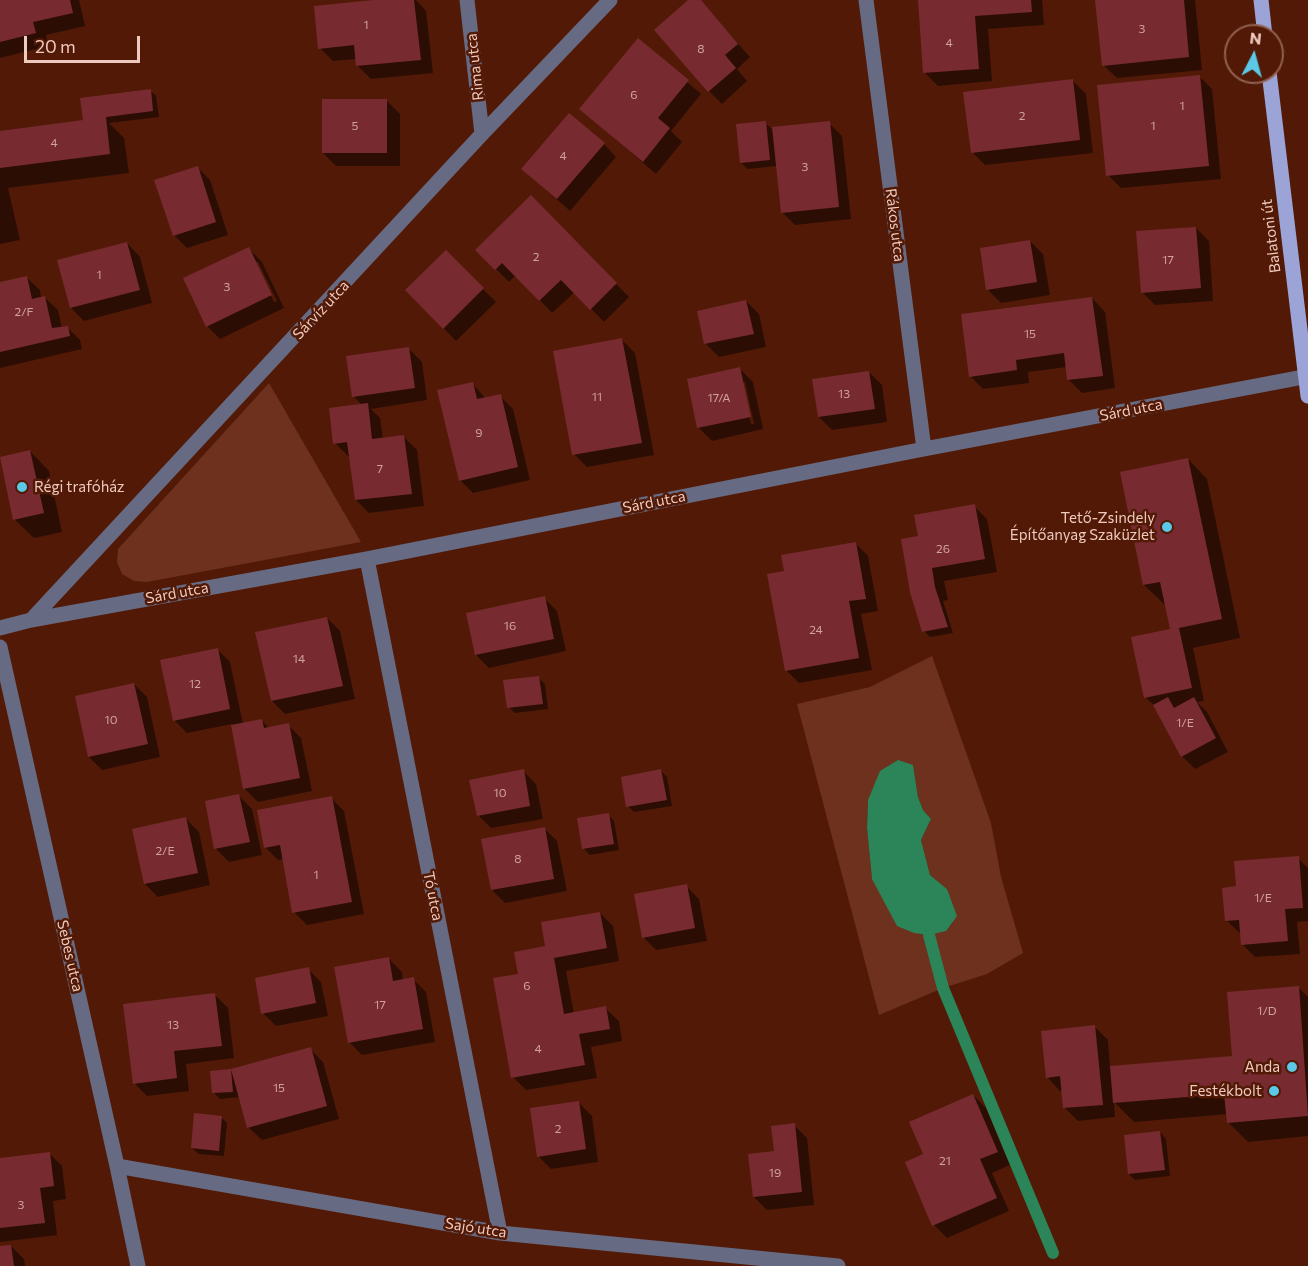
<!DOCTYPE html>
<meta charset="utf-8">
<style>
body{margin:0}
#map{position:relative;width:1308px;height:1266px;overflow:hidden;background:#521a06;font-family:Commissioner,sans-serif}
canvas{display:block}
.north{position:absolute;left:1224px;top:24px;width:60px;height:60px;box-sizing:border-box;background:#521a06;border:2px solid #916050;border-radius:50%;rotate:6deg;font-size:16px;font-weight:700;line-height:24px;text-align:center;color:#efcabf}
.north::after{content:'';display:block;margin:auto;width:21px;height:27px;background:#5ac8e6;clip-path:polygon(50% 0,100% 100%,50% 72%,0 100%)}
.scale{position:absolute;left:24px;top:36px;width:116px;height:27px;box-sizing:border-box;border:3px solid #efcabf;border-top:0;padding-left:8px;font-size:18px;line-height:21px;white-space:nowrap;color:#efcabf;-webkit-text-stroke:4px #521a06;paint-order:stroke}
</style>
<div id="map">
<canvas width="1308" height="1266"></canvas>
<div class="north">N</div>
<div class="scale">20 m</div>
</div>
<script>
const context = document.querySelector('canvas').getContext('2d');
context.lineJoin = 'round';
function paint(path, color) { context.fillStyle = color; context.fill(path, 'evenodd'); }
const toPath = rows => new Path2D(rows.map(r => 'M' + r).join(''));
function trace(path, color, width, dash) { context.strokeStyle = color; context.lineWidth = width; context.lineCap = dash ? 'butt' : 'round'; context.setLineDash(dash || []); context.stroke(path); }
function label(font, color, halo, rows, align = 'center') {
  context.font = font + ' Commissioner,sans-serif'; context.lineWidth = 5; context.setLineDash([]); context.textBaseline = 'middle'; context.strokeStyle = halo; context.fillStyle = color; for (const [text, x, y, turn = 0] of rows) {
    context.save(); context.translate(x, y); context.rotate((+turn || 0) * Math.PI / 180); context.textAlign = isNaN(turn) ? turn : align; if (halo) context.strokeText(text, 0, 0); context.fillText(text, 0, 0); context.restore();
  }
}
paint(toPath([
 [269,383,361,542,147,582,134,581,122,574,117,562,118,549],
 [932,656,991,823,1001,877,1023,953,987,974,943,988,879,1015,797,704,870,687],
 [913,765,918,797,923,810,931,819,921,840,930,875,947,889,872,879,867,828,868,800]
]), '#6d311e');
paint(toPath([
 [898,760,913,765,918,797,923,810,931,819,921,840,930,875,947,889,957,916,946,931,929,935,914,933,897,926,872,879,867,828,868,800,880,771]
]), '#2c8459');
paint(toPath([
 [0,0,79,0,85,26,46,35,48,46,0,58],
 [388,0,416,0,426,11,433,73,371,79,358,66,357,59,333,61,320,48],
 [691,0,699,0,750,57,737,69,747,81,722,104,709,91],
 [919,0,1042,0,1044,25,988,29,992,81,938,86,925,73],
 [1097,0,1195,0,1202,70,1117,78,1103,65],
 [638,40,701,94,671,131,682,142,656,174,581,109],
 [1199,76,1212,89,1221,179,1121,188,1108,175],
 [1073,81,1086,94,1093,153,985,165,972,152],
 [150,90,156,96,159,117,109,123,124,138,129,173,8,188,20,240,0,244,0,132,86,121],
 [387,101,400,114,400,166,336,166,323,153],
 [765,123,772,129,829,123,842,136,851,219,795,225,782,212,777,166,748,169,741,163],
 [604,144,616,157,570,211,523,169],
 [197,167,210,180,228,235,187,248,174,235],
 [531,198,629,297,604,322,575,292,552,313,516,275,509,282,477,250],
 [1196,228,1209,241,1213,301,1155,305,1142,292],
 [1030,241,1043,254,1050,295,1001,303,988,290],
 [127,243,140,257,152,303,84,321,71,308],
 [249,249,262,262,284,308,220,339,207,326],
 [255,262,258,262,277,301,274,302],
 [446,252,496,302,456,341,407,290],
 [26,277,40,290,41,298,44,297,58,310,62,328,67,327,80,340,82,349,0,368,0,283],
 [1092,298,1105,312,1115,388,1082,393,1069,380,1067,367,1028,372,1029,383,983,389,970,376],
 [746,301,759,314,766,347,719,357,706,344],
 [622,340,635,353,654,455,587,467,574,454],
 [409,349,422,362,427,400,371,409,380,418,383,439,404,437,417,450,424,506,369,513,356,500,350,456,348,456,335,443,363,406,354,397],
 [740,369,753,382,763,429,712,441,699,428,689,380],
 [742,382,745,382,754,424,751,424],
 [869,372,882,385,887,422,832,430,819,417],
 [472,383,486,399,500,396,513,409,530,480,473,493,460,480],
 [30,451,49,471,62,532,34,538,14,519],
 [1188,459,1207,479,1240,638,1193,648,1204,701,1197,702,1207,712,1228,752,1195,769,1182,756,1157,708,1145,697,1174,630,1166,603,1164,604,1144,585],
 [974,506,987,519,997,572,944,581,948,600,943,601,953,633,930,637,924,631,919,538],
 [855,543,868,556,878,611,861,614,872,670,799,683,786,670,785,573],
 [544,598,557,611,566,651,489,668,476,655],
 [327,618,340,631,355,699,285,714,272,701],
 [217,649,230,662,243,724,262,721,269,728,288,725,301,738,312,791,258,802,245,789,232,724,187,733,174,720],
 [538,678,545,684,548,709,515,713,509,707],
 [134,684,147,697,160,757,102,770,89,757],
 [523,771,536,784,543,819,491,828,478,815],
 [661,771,667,777,672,806,634,812,628,806],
 [239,796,252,809,262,855,229,862,216,849],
 [331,798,344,811,364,914,307,925,294,912,284,859,278,860,265,847],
 [608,815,614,821,619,850,590,855,584,849],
 [186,819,199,832,210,885,158,897,145,884],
 [544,828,557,841,567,891,505,903,492,890],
 [1298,858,1308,868,1308,921,1297,922,1300,954,1255,957,1242,944,1241,934,1227,921,1238,888],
 [686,886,699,899,707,941,656,950,643,937],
 [600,913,613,926,619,961,566,971,574,1014,605,1008,619,1021,622,1041,591,1047,597,1078,526,1090,513,1077,519,975,547,948],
 [389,959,402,972,403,980,413,979,426,992,435,1042,362,1055,349,1042],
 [308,969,321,982,328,1016,276,1026,263,1013],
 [1298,987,1308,997,1308,1136,1248,1142,1228,1122,1228,1114,1134,1122,1114,1102,1115,1117,1078,1121,1065,1108,1063,1090,1060,1091,1047,1077,1095,1027,1108,1040,1110,1068,1234,1057],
 [215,995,228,1008,234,1058,186,1064,189,1091,147,1096,134,1083],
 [310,1049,323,1062,339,1119,262,1140,248,1127,240,1097,220,1099,214,1093,231,1071],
 [973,1095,986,1108,1010,1165,992,1173,1009,1211,947,1238,934,1225,925,1155],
 [579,1103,592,1116,598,1162,551,1169,538,1156],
 [221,1117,227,1123,224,1156,199,1154,192,1148],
 [794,1125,807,1138,814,1205,767,1210,754,1197],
 [1160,1132,1166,1139,1170,1176,1135,1180,1129,1174],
 [49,1153,62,1166,66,1199,53,1201,57,1235,0,1242,0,1159],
 [11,1246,24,1259,25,1266,0,1266,0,1248]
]), '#0007');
trace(toPath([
 [929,935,943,988,1053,1253]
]), '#2c8459', 12);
paint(toPath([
 [0,0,70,0,73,13,33,22,36,33,0,42],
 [373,0,414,0,421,60,356,66,354,45,318,49,314,6],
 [688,0,701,0,738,44,725,55,736,68,708,92,654,30],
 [918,0,1031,0,1032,12,975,16,979,69,923,73],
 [1095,0,1184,0,1189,57,1102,66],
 [638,38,689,80,658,118,670,128,643,162,579,109],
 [1200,75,1209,166,1106,176,1097,85],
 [1073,79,1080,140,971,153,963,92],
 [151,89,153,111,106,117,110,154,0,168,0,131,83,120,80,98],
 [322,99,387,99,387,153,322,153],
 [569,113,605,143,557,199,521,169],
 [766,121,770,160,740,163,736,124],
 [830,121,839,207,781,213,772,127],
 [198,166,216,222,173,236,154,180],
 [531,195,617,283,590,310,561,280,539,301,502,263,495,270,475,250],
 [1196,227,1201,288,1141,293,1136,231],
 [1030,240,1037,282,986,290,980,248],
 [127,242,140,290,70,308,57,260],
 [249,247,272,295,206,327,183,278],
 [446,250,484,288,443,329,405,290],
 [27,276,32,299,45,296,52,328,68,326,70,336,0,352,0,282],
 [1092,297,1103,376,1067,380,1064,353,1016,360,1017,370,969,377,961,314],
 [746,300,754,334,704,344,697,311],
 [622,338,642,443,572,455,553,351],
 [409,347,415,388,352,397,346,356],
 [740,367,751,417,697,428,687,379],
 [869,371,875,409,818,417,812,379],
 [473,382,477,399,501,394,518,467,459,481,437,390],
 [368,403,372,439,404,435,412,494,355,500,347,442,333,444,329,408],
 [30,450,44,513,13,520,0,457],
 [1188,458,1222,619,1179,628,1192,688,1144,698,1131,637,1170,629,1160,582,1143,585,1120,472],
 [975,504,985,559,932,568,935,587,948,627,922,632,910,592,901,539,918,536,914,515],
 [856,542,866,599,849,601,859,658,785,671,767,574,784,571,781,555],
 [545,596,554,639,475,655,466,613],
 [327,617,343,686,271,701,255,632],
 [218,648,230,709,173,721,160,660],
 [539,676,543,704,507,708,503,680],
 [134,683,148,744,88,757,75,696],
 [1168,697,1174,708,1194,697,1216,738,1181,757,1153,705],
 [262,719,264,728,289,723,300,778,243,789,231,725],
 [524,769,530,806,477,816,469,780],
 [661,769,667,800,626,807,621,777],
 [239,794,250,842,214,849,205,801],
 [332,796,352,902,292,913,280,845,264,848,257,810],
 [609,813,614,844,582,849,577,818],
 [186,817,198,873,144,884,132,829],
 [545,827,554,879,491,890,481,839],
 [1299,856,1303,908,1285,909,1288,941,1241,945,1239,920,1225,921,1222,888,1236,886,1234,861],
 [687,884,695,928,642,938,634,894],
 [600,912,607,948,554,958,564,1014,606,1006,610,1029,579,1034,585,1065,511,1078,493,978,518,974,514,952,545,946,541,922],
 [389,957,393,981,414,977,423,1029,348,1043,334,967],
 [309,967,316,1003,261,1014,255,978],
 [1299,986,1308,1116,1227,1123,1224,1094,1113,1103,1110,1066,1232,1056,1227,992],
 [215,993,222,1046,174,1051,177,1078,133,1084,123,1004],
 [1095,1025,1103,1105,1063,1108,1060,1076,1046,1078,1041,1031],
 [311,1047,327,1106,247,1128,231,1069,233,1092,212,1093,210,1071,231,1069],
 [973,1094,998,1152,980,1159,997,1198,932,1226,905,1162,923,1154,909,1122],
 [579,1101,586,1149,537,1157,530,1108],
 [194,1113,222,1116,219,1151,191,1148],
 [795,1123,802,1192,753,1197,748,1154,774,1151,771,1126],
 [1160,1131,1165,1170,1128,1174,1124,1135],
 [50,1152,54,1186,40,1188,45,1223,0,1228,0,1158],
 [11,1245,14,1266,0,1266,0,1246]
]), '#782a31');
trace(toPath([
 [467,0,482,134],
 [866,0,924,449],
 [367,559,500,1233],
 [31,620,482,134,610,0],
 [0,628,31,620,367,559,924,449,1308,376],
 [0,647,117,1166,138,1266],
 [117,1166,500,1233,838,1266]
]), '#666a83', 15);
trace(toPath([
 [1261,0,1265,36],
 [1269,72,1308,396]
]), '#9ca3d7', 15);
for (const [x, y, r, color] of [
 [22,487,6,"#5ac8e6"],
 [1167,527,6,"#5ac8e6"],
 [1292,1067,6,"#5ac8e6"],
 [1274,1091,6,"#5ac8e6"]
]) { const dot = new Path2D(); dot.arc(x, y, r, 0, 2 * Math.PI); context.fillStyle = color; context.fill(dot); trace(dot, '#521a06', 2); }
label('12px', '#d1a29c', null, [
 ["1",366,25],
 ["3",1142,29],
 ["4",949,43],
 ["8",701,49],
 ["6",634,95],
 ["1",1182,106],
 ["2",1022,116],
 ["5",355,126],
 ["1",1153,126],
 ["4",54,143],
 ["4",563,156],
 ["3",805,167],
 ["2",536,257],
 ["17",1168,260],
 ["1",99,275],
 ["3",227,287],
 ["2/F",24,312],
 ["15",1030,334],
 ["13",844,394],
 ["11",597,397],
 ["17/A",719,398],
 ["9",479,433],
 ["7",380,469],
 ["26",943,549],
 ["16",510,626],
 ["24",816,630],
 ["14",299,659],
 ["12",195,684],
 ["10",111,720],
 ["1/E",1185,723],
 ["10",500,793],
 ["2/E",165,851],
 ["8",518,859],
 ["1",316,875],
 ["1/E",1263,898],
 ["6",527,986],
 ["17",380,1005],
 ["1/D",1267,1011],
 ["13",173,1025],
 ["4",538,1049],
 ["15",279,1088],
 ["2",558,1129],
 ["21",945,1161],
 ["19",775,1173],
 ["3",21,1205]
]);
label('15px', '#efcabf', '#521a06', [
 ["Rima utca",475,67,-96],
 ["Rákos utca",895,225,83],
 ["Balatoni út",1271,236,-97],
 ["Sárvíz utca",321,310,-47],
 ["Sárd utca",1131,410,-11],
 ["Sárd utca",654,502,-11],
 ["Sárd utca",177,593,-10],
 ["Tó utca",433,896,79],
 ["Sebes utca",70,956,77],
 ["Sajó utca",476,1228,9]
]);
label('15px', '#efcabf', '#521a06', [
 ["Régi trafóház",34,487,"left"],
 ["Tető-Zsindely",1155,518],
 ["Építőanyag Szaküzlet",1155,535],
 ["Anda",1280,1067],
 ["Festékbolt",1262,1091]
], 'right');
</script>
